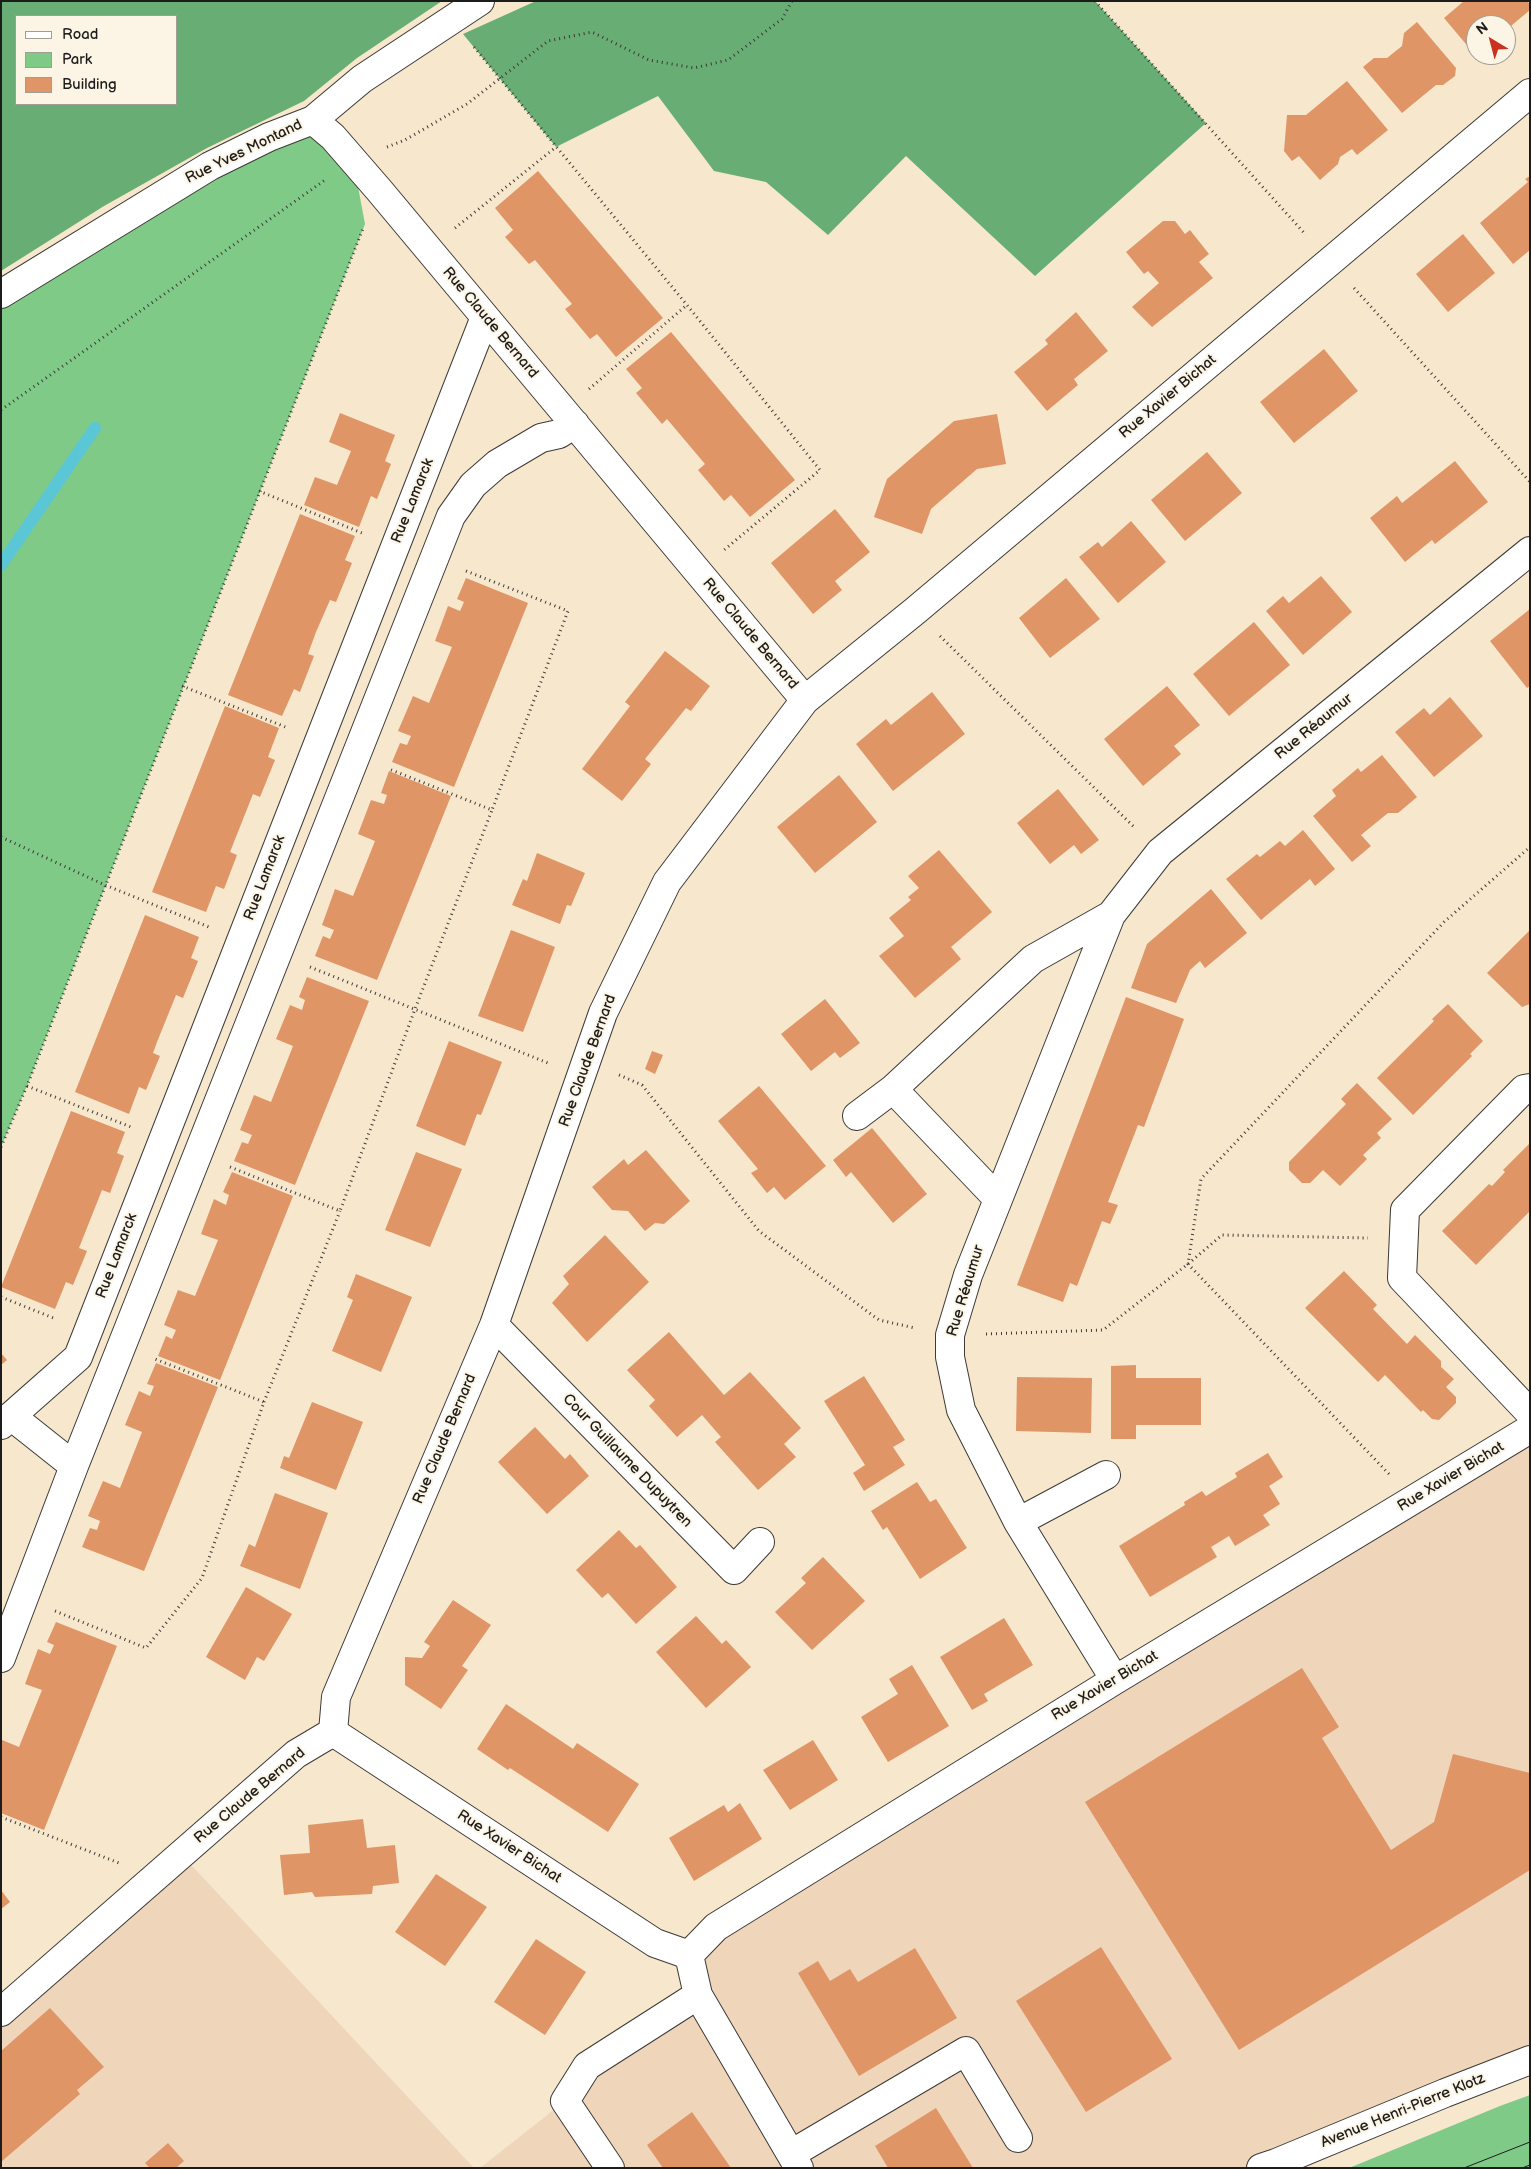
<!DOCTYPE html>
<meta charset="utf-8">
<style>
body{margin:0}
#map{position:relative;width:1531px;height:2169px;overflow:hidden;background:#f6e7cd;font-family:"Balsamiq Sans",sans-serif}
canvas{display:block}
.frame{position:absolute;inset:0;border:2px solid #1c1c1c;pointer-events:none}
.legend{position:absolute;left:15px;top:15px;width:162px;height:90px;box-sizing:border-box;background:#fcf5e5;border:1px solid #a29e95;margin:0;padding:6px 9px;list-style:none;font-size:15px;color:#1c1c1c}
.legend li{display:flex;align-items:center;gap:10px;height:25px}
.legend b{width:25px;border:1px solid #a29e95}
.north{position:absolute;left:1466px;top:15px;width:50px;height:50px;box-sizing:border-box;background:#fcf5e5;border:1px solid #a29e95;border-radius:50%;rotate:323deg;font-size:14px;font-weight:700;line-height:20px;text-align:center;color:#1c1c1c}
.north::after{content:'';display:block;margin:auto;width:18px;height:22px;background:#c8321e;clip-path:polygon(50% 0,100% 100%,50% 72%,0 100%)}
</style>
<div id="map">
<canvas width="1531" height="2169"></canvas>
<div class="frame"></div>
<ul class="legend">
<li><b style="height:6px;background:#fff"></b>Road</li>
<li><b style="height:14px;background:#80ca87"></b>Park</li>
<li><b style="height:14px;background:#e09567"></b>Building</li>
</ul>
<div class="north">N</div>
</div>
<script>
const context = document.querySelector('canvas').getContext('2d');
context.lineJoin = 'round';
function paint(path, color) { context.fillStyle = color; context.fill(path, 'evenodd'); }
const toPath = rows => new Path2D(rows.map(r => 'M' + r).join(''));
function trace(path, color, width, dash) { context.strokeStyle = color; context.lineWidth = width; context.lineCap = dash ? 'butt' : 'round'; context.setLineDash(dash || []); context.stroke(path); }
function label(font, color, halo, rows, align = 'center') {
  context.font = font + ' "Balsamiq Sans",sans-serif'; context.lineWidth = 4; context.setLineDash([]); context.textBaseline = 'middle'; context.strokeStyle = halo; context.fillStyle = color; for (const [text, x, y, turn = 0] of rows) {
    context.save(); context.translate(x, y); context.rotate((+turn || 0) * Math.PI / 180); context.textAlign = isNaN(turn) ? turn : align; if (halo) context.strokeText(text, 0, 0); context.fillText(text, 0, 0); context.restore();
  }
}
paint(toPath([
 [1530,1429,1530,2060,1261,2168,480,2168,565,2101,587,2066,698,1995,689,1955],
 [181,1854,474,2168,1,2168,1,2013]
]), '#efd6bb');
paint(toPath([
 [313,120,353,160,365,224,27,1086,1,1147,1,294],
 [1530,2095,1530,2168,1349,2168,1500,2106]
]), '#80ca87');
paint(toPath([
 [1,1,442,1,357,58,304,101,207,148,104,206,1,271],
 [16,16,176,16,176,104,16,104],
 [536,1,1095,1,1206,123,1035,276,906,156,828,235,766,182,714,171,658,96,556,147,463,34]
]), '#68ae74');
trace(toPath([
 [1,565,95,428]
]), '#5bc6d5', 12);
paint(toPath([
 [1464,1,1527,1,1530,4,1530,10,1506,30,1506,25,1476,25,1476,56,1444,18],
 [1417,22,1456,68,1455,76,1443,85,1436,85,1402,113,1363,67,1374,58,1387,58,1402,46,1404,33],
 [1347,81,1388,130,1357,155,1352,149,1340,157,1338,164,1320,180,1299,156,1292,161,1284,151,1287,115,1306,115],
 [538,171,663,318,616,357,597,334,590,339,565,309,572,304,535,260,529,264,505,237,513,230,495,208],
 [1530,176,1530,250,1513,264,1480,223,1528,182,1525,179],
 [1163,221,1175,221,1185,234,1190,230,1209,254,1199,262,1213,278,1152,327,1132,307,1159,283,1148,271,1144,274,1126,252],
 [1463,234,1495,273,1448,312,1416,274],
 [1076,312,1108,351,1074,379,1078,385,1047,411,1014,372,1048,344,1045,340],
 [671,332,795,480,750,517,731,495,724,501,698,470,705,464,667,419,662,424,636,393,642,388,626,369],
 [1324,349,1358,391,1294,443,1260,402],
 [340,413,395,435,385,461,391,464,377,499,371,496,359,527,304,505,315,477,337,485,351,451,329,442],
 [997,414,1006,464,977,469,931,509,922,534,874,517,887,479,954,421],
 [1207,452,1242,493,1185,541,1151,500],
 [1455,461,1488,502,1435,544,1432,540,1405,562,1370,518,1397,496,1402,503],
 [835,509,870,552,835,581,842,590,813,614,771,563],
 [300,514,355,536,345,560,352,563,336,602,330,600,316,632,308,654,314,656,300,692,294,689,282,716,228,695],
 [1131,521,1166,562,1118,603,1079,557,1098,542,1102,547],
 [1321,576,1352,612,1303,655,1266,611,1283,596,1289,603],
 [466,578,528,603,454,787,392,762,400,743,407,745,411,736,398,731,413,696,429,703,452,647,435,641,448,606,460,611,464,602,457,599],
 [1066,578,1100,619,1050,658,1019,618],
 [1530,609,1530,686,1527,688,1490,641],
 [1254,622,1290,665,1229,716,1193,674],
 [665,651,710,686,691,711,686,708,645,759,651,764,622,801,582,769,630,706,625,702],
 [1167,686,1200,725,1174,746,1181,754,1143,786,1104,739],
 [932,692,965,734,893,791,856,744,886,719,891,725],
 [1450,697,1483,736,1434,777,1395,732,1424,708,1430,715],
 [225,706,279,728,268,757,275,760,260,797,253,794,230,852,237,855,224,889,216,886,206,912,152,892],
 [1382,755,1417,797,1398,813,1388,813,1361,835,1371,846,1352,862,1313,816,1336,796,1332,790,1358,768,1361,772],
 [389,771,451,796,377,980,315,956,323,936,330,939,334,930,322,925,335,889,353,896,375,841,358,834,371,800,384,804,387,795,381,793],
 [839,775,877,822,815,873,777,827],
 [1058,789,1099,840,1081,854,1074,845,1050,864,1017,823],
 [1303,830,1335,869,1315,886,1310,879,1261,920,1226,879,1257,854,1260,857,1280,841,1285,846],
 [939,850,992,912,951,947,961,959,915,998,879,956,904,936,889,918,911,900,908,897,919,888,908,876],
 [537,853,585,873,571,906,567,905,560,924,512,905,523,879,527,881],
 [1211,889,1247,933,1205,968,1200,961,1190,970,1176,1003,1131,988,1147,944],
 [145,915,199,937,191,958,198,961,183,998,176,995,157,1042,153,1053,160,1056,146,1090,139,1087,129,1114,75,1092],
 [511,930,555,947,523,1032,478,1016],
 [1530,930,1530,1004,1522,1007,1487,973],
 [307,977,369,1001,295,1185,234,1161,242,1142,248,1144,252,1135,240,1130,254,1095,271,1102,293,1046,276,1039,290,1005,302,1010,305,1000,299,997],
 [1126,997,1184,1019,1144,1127,1138,1125,1108,1202,1118,1205,1110,1224,1102,1221,1077,1286,1070,1283,1063,1302,1017,1285],
 [825,999,860,1043,840,1058,835,1052,811,1071,781,1034],
 [1448,1004,1483,1041,1470,1054,1472,1056,1413,1115,1377,1078,1434,1021,1432,1019],
 [449,1041,502,1062,481,1115,477,1114,465,1146,416,1126],
 [652,1051,663,1055,655,1074,645,1069],
 [1357,1083,1392,1119,1377,1133,1381,1138,1363,1155,1367,1159,1340,1186,1323,1170,1310,1183,1302,1183,1289,1170,1289,1162,1346,1104,1341,1099],
 [759,1086,826,1166,785,1200,774,1187,767,1193,751,1173,758,1169,718,1121],
 [71,1111,125,1132,117,1153,124,1156,110,1193,102,1190,79,1248,87,1251,73,1285,66,1282,55,1309,1,1287],
 [872,1128,927,1194,893,1223,851,1172,846,1177,833,1160],
 [1530,1143,1530,1211,1476,1265,1442,1231,1489,1184,1492,1186,1505,1172,1503,1170],
 [646,1150,690,1201,664,1224,655,1223,645,1231,628,1211,612,1210,592,1187,624,1159,628,1165],
 [416,1152,462,1169,430,1247,385,1230],
 [232,1172,293,1196,220,1380,158,1356,166,1336,172,1339,176,1330,164,1325,178,1290,195,1296,218,1240,201,1234,214,1199,226,1205,229,1195,223,1192],
 [605,1235,649,1282,587,1342,552,1303,569,1284,563,1276],
 [1344,1271,1377,1305,1373,1309,1407,1344,1415,1335,1441,1361,1441,1367,1454,1379,1446,1387,1456,1397,1456,1403,1439,1420,1432,1419,1423,1410,1421,1412,1385,1375,1378,1382,1305,1308],
 [356,1274,412,1297,381,1372,332,1351,353,1300,347,1297],
 [669,1332,724,1395,750,1372,801,1428,784,1444,796,1457,758,1490,715,1442,721,1437,702,1415,677,1437,649,1406,655,1400,627,1370],
 [1,1353,7,1360,1,1365],
 [156,1363,218,1387,144,1571,82,1547,90,1528,97,1530,100,1521,88,1516,103,1481,120,1488,142,1432,125,1425,139,1391,150,1396,154,1386,147,1384],
 [1136,1365,1136,1378,1201,1378,1201,1425,1136,1425,1136,1439,1111,1439,1111,1366],
 [864,1376,905,1440,893,1447,905,1465,864,1491,853,1473,865,1465,824,1401],
 [1017,1377,1092,1378,1091,1433,1016,1431],
 [312,1402,363,1422,336,1490,280,1468,284,1456,289,1458],
 [535,1427,565,1459,570,1454,589,1476,547,1514,498,1462],
 [1268,1453,1283,1477,1269,1486,1280,1504,1263,1515,1270,1525,1235,1546,1229,1536,1211,1547,1217,1557,1150,1597,1119,1546,1185,1505,1184,1502,1202,1491,1206,1496,1237,1477,1235,1473],
 [917,1482,930,1502,936,1499,967,1548,920,1579,887,1527,883,1530,871,1511],
 [275,1493,328,1513,300,1589,240,1566,249,1544,255,1547],
 [619,1530,636,1548,640,1545,677,1587,636,1624,608,1593,602,1598,576,1570],
 [823,1557,865,1601,812,1650,775,1612,806,1583,801,1578],
 [246,1587,292,1614,264,1661,257,1657,245,1680,206,1657],
 [453,1600,491,1625,462,1666,468,1670,441,1709,405,1685,405,1657,422,1658,430,1646,424,1642],
 [696,1616,722,1644,726,1640,751,1667,706,1708,656,1652],
 [1004,1618,1033,1665,984,1694,988,1701,972,1710,940,1657],
 [56,1622,117,1646,44,1830,1,1813,1,1742,2,1740,19,1747,42,1690,25,1684,38,1649,50,1654,54,1645,47,1642],
 [912,1665,949,1726,888,1762,861,1717,898,1694,889,1679],
 [1302,1668,1339,1727,1322,1738,1391,1850,1434,1822,1453,1754,1530,1773,1530,1870,1239,2050,1085,1802],
 [506,1704,573,1749,577,1743,639,1784,608,1832,510,1768,508,1770,477,1749],
 [813,1740,838,1780,790,1810,763,1770],
 [740,1803,762,1839,694,1881,669,1838,724,1805,728,1812],
 [363,1819,367,1848,395,1845,399,1883,373,1886,372,1894,315,1897,312,1892,284,1895,280,1855,310,1853,308,1825],
 [436,1874,487,1907,445,1966,395,1932],
 [1,1890,10,1902,1,1909],
 [536,1939,586,1972,545,2035,494,2002],
 [1101,1947,1172,2059,1086,2112,1016,2001],
 [915,1948,957,2018,859,2076,798,1973,818,1961,830,1981,850,1969,858,1982],
 [50,2008,104,2067,77,2090,80,2094,1,2162,1,2051],
 [936,2108,973,2168,888,2168,875,2146],
 [692,2112,713,2142,731,2168,663,2168,647,2145],
 [168,2143,184,2161,176,2168,150,2168,145,2163]
]), '#e09567');
const minor = toPath([
 [1,294,210,166,269,137,313,120,362,79,480,1],
 [805,700,915,611,1530,93],
 [1530,1088,1524,1089,1405,1210,1402,1278,1530,1413],
 [893,1089,998,1199],
 [857,1116,893,1089,1033,959,1111,915],
 [494,1325,734,1570,760,1542],
 [11,1416,74,1466],
 [1,1425,78,1357,485,317],
 [1018,1522,1106,1475],
 [1,1658,74,1466,451,516,473,485,497,464,541,438,559,434,575,424],
 [1115,1680,1018,1522,961,1410,950,1357,950,1335,968,1275,1111,915,1160,852,1530,551],
 [333,1732,655,1943,689,1955],
 [1,2012,296,1754,333,1732,336,1697,494,1325,603,1013,667,882,805,700,379,190,333,137,313,120],
 [791,2154,966,2051,1018,2138],
 [610,2168,565,2101,587,2066,698,1995],
 [799,2168,698,1995,689,1955,716,1927,1115,1680,1530,1429],
 [1261,2168,1276,2163,1445,2093,1530,2060]
]);
trace(minor, '#3d3a37', 30);
trace(toPath([
 [1095,1,1306,235],
 [474,47,687,305,820,470,724,550],
 [387,147,405,140,467,104,548,41,592,32,649,60,694,68,728,60,782,19,792,1],
 [455,228,556,147],
 [1354,288,1530,482],
 [589,389,687,305],
 [1,410,325,180],
 [259,491,362,533],
 [466,571,568,611,492,810],
 [940,636,1135,828],
 [182,686,288,728],
 [1,837,105,885,209,927],
 [310,967,548,1063],
 [619,1075,642,1085,759,1231,879,1320,915,1328],
 [27,1086,131,1127],
 [1,1147,27,1086,364,226],
 [230,1167,340,1211,415,1009,492,810,389,769],
 [1,1297,56,1319],
 [986,1334,1103,1330,1188,1264,1222,1235,1368,1238],
 [264,1402,340,1211],
 [1389,1474,1188,1264,1201,1179,1444,922,1530,847],
 [55,1611,146,1648,202,1578,264,1402,155,1359],
 [1,1817,119,1863]
]), '#3d3a37', 3, [1, 4]);
trace(minor, '#fff', 28);
trace(toPath([
 [1464,2168,1530,2142],
 [1522,2168,1530,2165]
]), '#1c1c1c', 1);
label('15px', '#1c1c1c', '#fcf5e5', [
 ["Rue Yves Montand",244,152,-26],
 ["Rue Claude Bernard",490,323,50],
 ["Rue Xavier Bichat",1168,397,-40],
 ["Rue Lamarck",413,501,-68],
 ["Rue Claude Bernard",750,634,50],
 ["Rue Réaumur",1314,727,-39],
 ["Rue Lamarck",265,878,-69],
 ["Rue Claude Bernard",588,1061,-70],
 ["Rue Lamarck",117,1256,-69],
 ["Rue Réaumur",966,1291,-73],
 ["Rue Claude Bernard",445,1439,-67],
 ["Cour Guillaume Dupuytren",627,1461,46],
 ["Rue Xavier Bichat",1451,1477,-31],
 ["Rue Xavier Bichat",1105,1686,-31],
 ["Rue Claude Bernard",250,1796,-40],
 ["Rue Xavier Bichat",509,1847,33],
 ["Avenue Henri-Pierre Klotz",1403,2111,-22]
]);
</script>
